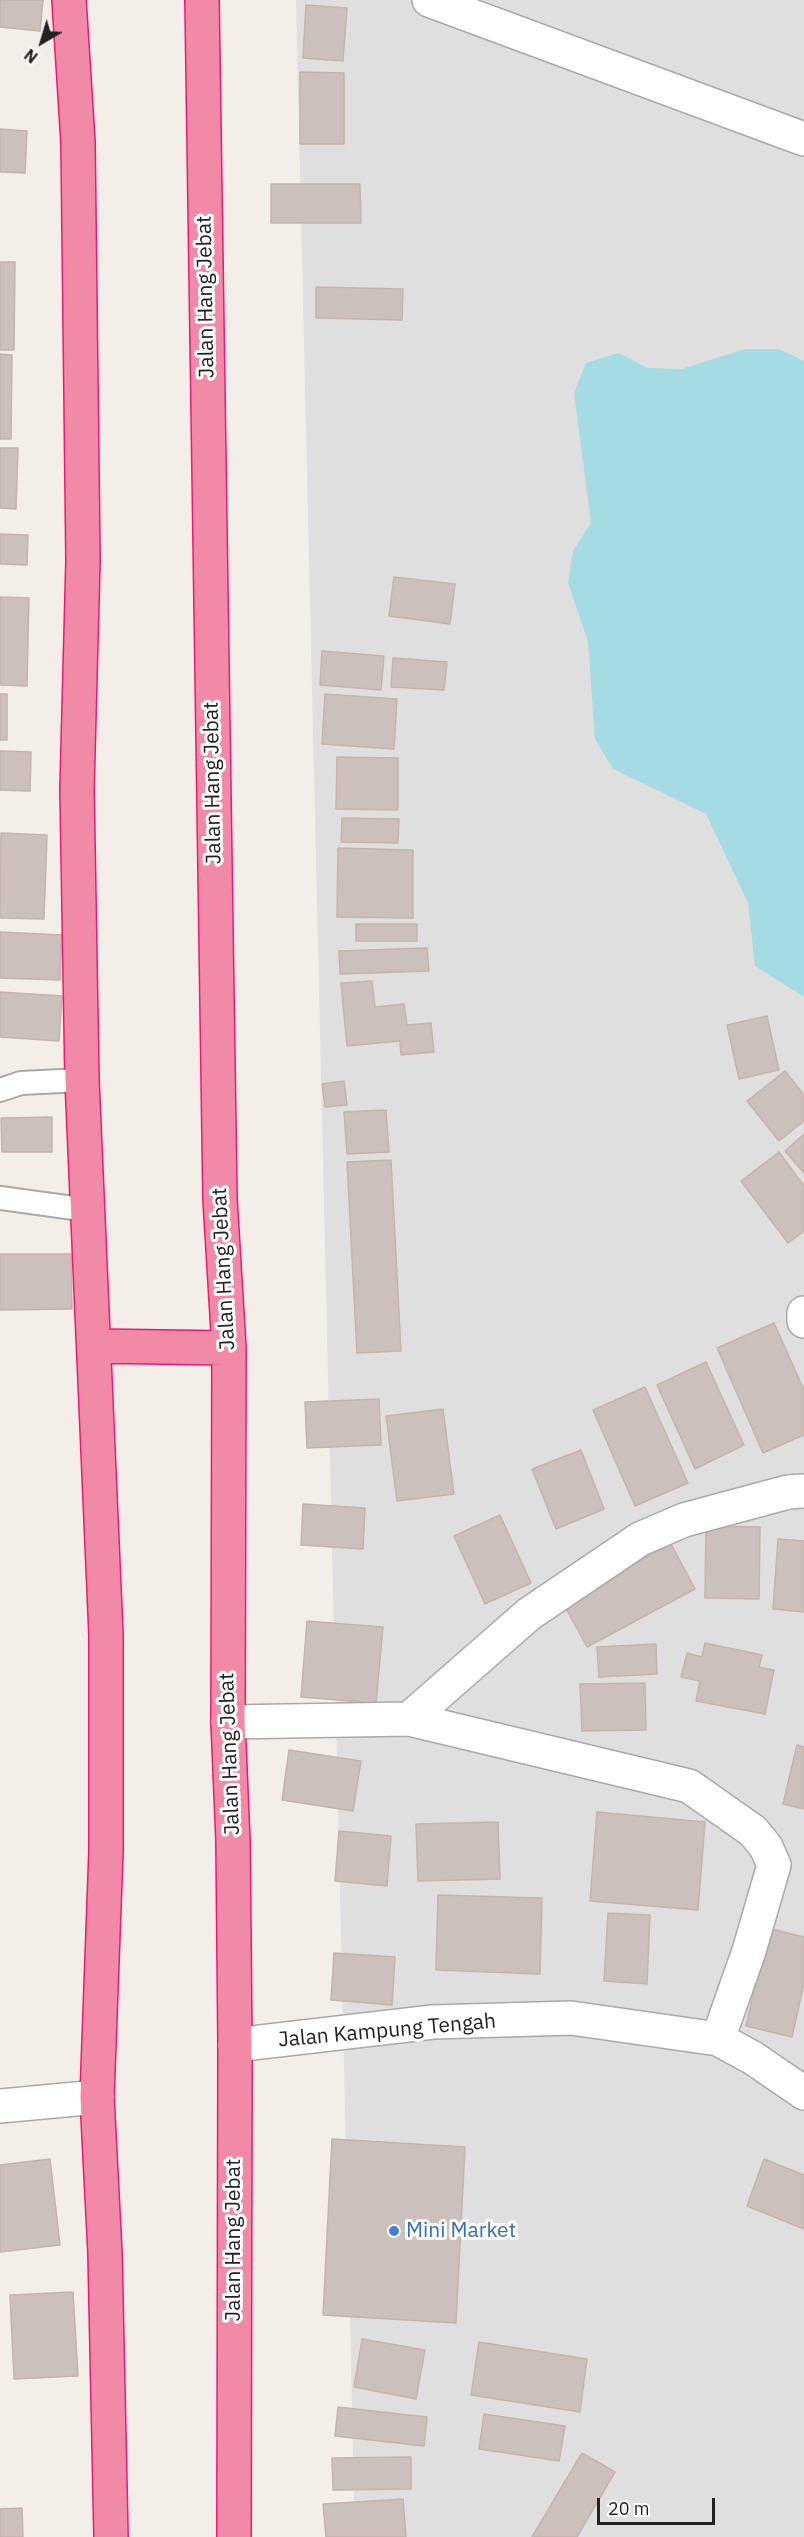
<!DOCTYPE html>
<style>
body{margin:0}
#map{position:relative;width:804px;height:2537px;overflow:hidden;background:#f3eee8;font-family:"IBM Plex Sans",sans-serif}
canvas{display:block}
.north{position:absolute;left:12px;top:12px;width:60px;height:60px;-webkit-text-stroke:4px #fff;paint-order:stroke;rotate:218deg;font-size:16px;font-weight:700;line-height:24px;text-align:center;color:#222}
.north::after{content:'';display:block;margin:auto;width:21px;height:27px;background:#222;clip-path:polygon(50% 0,100% 100%,50% 72%,0 100%)}
.scale{position:absolute;left:597px;top:2498px;width:118px;height:27px;box-sizing:border-box;border:3px solid #222;border-top:0;padding-left:8px;font-size:18px;line-height:21px;white-space:nowrap;color:#222;-webkit-text-stroke:4px #fff;paint-order:stroke}
</style>
<div id="map">
<canvas width="804" height="2537"></canvas>
<div class="north">N</div>
<div class="scale">20 m</div>
</div>
<script>
const context = document.querySelector('canvas').getContext('2d');
context.lineJoin = 'round';
function paint(path, color) { context.fillStyle = color; context.fill(path, 'evenodd'); }
const toPath = rows => new Path2D(rows.map(r => 'M' + r).join(''));
function trace(path, color, width, dash) { context.strokeStyle = color; context.lineWidth = width; context.lineCap = dash ? 'butt' : 'round'; context.setLineDash(dash || []); context.stroke(path); }
function label(font, color, halo, rows, align = 'center') {
  context.font = font + ' "IBM Plex Sans",sans-serif'; context.lineWidth = 6; context.setLineDash([]); context.textBaseline = 'middle'; context.strokeStyle = halo; context.fillStyle = color; for (const [text, x, y, turn = 0] of rows) {
    context.save(); context.translate(x, y); context.rotate((+turn || 0) * Math.PI / 180); context.textAlign = isNaN(turn) ? turn : align; if (halo) context.strokeText(text, 0, 0); context.fillText(text, 0, 0); context.restore();
  }
}
paint(toPath([
 [296,0,804,0,804,2537,355,2537]
]), '#e0dfdf');
paint(toPath([
 [745,349,779,349,804,361,804,997,755,966,748,903,706,814,613,769,595,739,588,642,568,583,573,551,591,523,574,393,586,363,619,353,647,368,682,369]
]), '#a5dce4');
const building = toPath([
 [0,0,43,0,40,31,0,27,0,0],
 [306,5,347,8,343,61,303,58,306,5],
 [300,72,344,73,344,144,300,144,300,72],
 [0,129,27,131,25,173,0,172,0,129],
 [271,184,360,184,361,223,271,223,271,184],
 [0,262,15,262,14,350,0,350,0,262],
 [316,287,403,289,402,320,316,318,316,287],
 [0,354,12,355,11,439,0,439,0,354],
 [0,448,18,448,16,509,0,508,0,448],
 [0,534,28,535,27,565,0,564,0,534],
 [394,577,455,584,450,624,389,616,394,577],
 [0,597,29,598,27,686,0,685,0,597],
 [322,651,384,656,381,690,320,685,322,651],
 [393,658,447,662,444,690,391,687,393,658],
 [0,694,7,694,7,740,0,740,0,694],
 [325,694,397,699,394,749,322,744,325,694],
 [0,751,31,752,30,791,0,790,0,751],
 [337,757,398,758,398,810,336,809,337,757],
 [342,818,399,819,398,843,341,842,342,818],
 [1,833,47,835,44,919,0,918,1,833],
 [338,848,413,850,413,918,337,917,338,848],
 [356,924,417,924,417,941,356,941,356,924],
 [0,932,62,935,60,980,0,978,0,932],
 [427,948,429,971,340,974,339,951,427,948],
 [372,981,375,1007,404,1004,407,1025,431,1023,434,1052,401,1055,400,1041,347,1046,341,983,372,981],
 [0,992,62,996,59,1041,0,1037,0,992],
 [767,1016,779,1070,739,1079,727,1025,767,1016],
 [785,1071,804,1095,804,1121,779,1141,747,1101,785,1071],
 [344,1081,347,1105,325,1107,322,1084,344,1081],
 [386,1110,389,1152,347,1154,344,1112,386,1110],
 [52,1117,52,1152,2,1152,1,1118,52,1117],
 [804,1134,804,1173,785,1151,804,1134],
 [779,1152,804,1186,804,1231,788,1243,741,1181,779,1152],
 [391,1160,401,1351,357,1353,347,1162,391,1160],
 [0,1254,71,1254,72,1309,0,1310,0,1254],
 [774,1323,804,1390,804,1435,763,1453,717,1348,774,1323],
 [706,1362,744,1445,695,1469,657,1385,706,1362],
 [645,1387,688,1483,635,1506,593,1410,645,1387],
 [379,1399,381,1445,307,1448,305,1402,379,1399],
 [443,1409,454,1494,397,1501,386,1416,443,1409],
 [581,1450,604,1509,556,1529,532,1469,581,1450],
 [303,1504,365,1508,363,1549,301,1545,303,1504],
 [500,1515,531,1583,485,1604,454,1536,500,1515],
 [706,1526,760,1527,759,1599,705,1598,706,1526],
 [778,1539,804,1541,804,1612,773,1609,778,1539],
 [671,1544,695,1589,587,1647,562,1601,671,1544],
 [307,1621,383,1627,376,1703,301,1697,307,1621],
 [705,1643,762,1655,759,1667,774,1670,765,1714,696,1701,700,1681,681,1677,687,1653,702,1657,705,1643],
 [656,1644,657,1674,599,1677,597,1647,656,1644],
 [645,1683,646,1730,582,1731,580,1684,645,1683],
 [797,1745,804,1747,804,1809,783,1804,797,1745],
 [289,1750,361,1761,353,1811,282,1800,289,1750],
 [597,1812,705,1822,698,1910,590,1901,597,1812],
 [498,1822,500,1879,418,1881,416,1824,498,1822],
 [339,1831,391,1836,387,1886,335,1881,339,1831],
 [438,1895,542,1898,540,1974,436,1970,438,1895],
 [608,1913,650,1915,647,1984,604,1981,608,1913],
 [768,1928,804,1937,804,1983,792,2037,746,2026,768,1928],
 [334,1953,395,1957,392,2005,331,2000,334,1953],
 [332,2139,465,2147,456,2323,323,2315,332,2139],
 [50,2159,60,2245,0,2252,0,2165,50,2159],
 [764,2159,804,2175,804,2229,747,2206,764,2159],
 [73,2292,78,2376,14,2379,10,2295,73,2292],
 [362,2339,425,2350,416,2399,354,2387,362,2339],
 [479,2342,587,2359,580,2412,471,2395,479,2342],
 [338,2407,427,2417,424,2446,335,2436,338,2407],
 [484,2414,565,2426,559,2461,479,2449,484,2414],
 [582,2453,615,2472,577,2537,532,2537,582,2453],
 [411,2457,411,2489,333,2490,332,2458,411,2457],
 [403,2499,406,2537,326,2537,323,2504,403,2499],
 [22,2508,23,2537,0,2537,0,2509,22,2508]
]);
paint(building, '#cbc0bb');
trace(building, '#c6b3a9', 1.5);
const lane = toPath([
 [0,1090,21,1083,82,1080],
 [0,1198,88,1210]
]);
const street = toPath([
 [429,0,804,139],
 [804,1313,804,1321],
 [409,1719,529,1614,640,1539,684,1520,788,1492,804,1491],
 [228,1722,409,1719,689,1786,753,1831,766,1847,774,1865,749,1951,718,2039],
 [235,2045,433,2022,571,2018,718,2039,753,2058,804,2093],
 [0,2106,97,2097]
]);
const highway = toPath([
 [69,0,78,142,83,560,77,789,82,1080,106,1635,106,1851,97,2097,105,2253,111,2537],
 [202,0,220,1199,229,1348,228,1722,233,1841,235,2045,234,2537],
 [94,1346,229,1348]
]);
trace(lane, '#a9a9a9', 26);
trace(street, '#a9a9a9', 36);
trace(highway, '#ec1a76', 36);
trace(lane, '#fff', 22);
trace(street, '#fff', 33);
trace(highway, '#f08aa7', 33);
for (const [x, y, r, color] of [
 [394,2231,6,"#3f7fe0"]
]) { const dot = new Path2D(); dot.arc(x, y, r, 0, 2 * Math.PI); context.fillStyle = color; context.fill(dot); trace(dot, '#fff', 2); }
label('21px', '#222', '#fff', [
 ["Jalan Hang Jebat",206,297,-91],
 ["Jalan Hang Jebat",213,783,-91],
 ["Jalan Hang Jebat",224,1269,-93],
 ["Jalan Hang Jebat",230,1754,-92],
 ["Jalan Kampung Tengah",387,2031,-5],
 ["Jalan Hang Jebat",234,2240,-90]
]);
label('21px', '#366cbe', '#fff', [
 ["Mini Market",406,2231]
], 'left');
</script>
